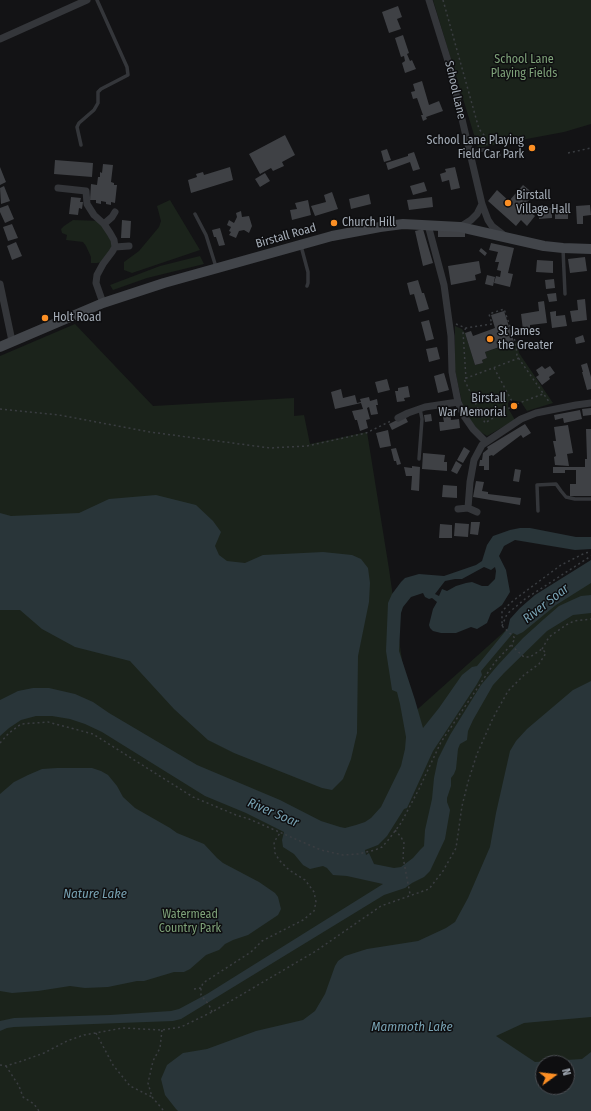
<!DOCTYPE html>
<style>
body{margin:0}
#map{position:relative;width:591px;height:1111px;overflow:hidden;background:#131315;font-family:"Fira Sans Condensed",sans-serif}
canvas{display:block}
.north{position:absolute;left:535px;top:1055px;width:40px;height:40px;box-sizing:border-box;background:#0e0e10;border:1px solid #4a4d52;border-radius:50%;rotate:75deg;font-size:11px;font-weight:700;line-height:16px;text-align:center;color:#a4acb6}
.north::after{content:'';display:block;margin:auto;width:14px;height:18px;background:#fc8f24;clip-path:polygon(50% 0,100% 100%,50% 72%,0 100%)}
</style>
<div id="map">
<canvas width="591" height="1111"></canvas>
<div class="north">N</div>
</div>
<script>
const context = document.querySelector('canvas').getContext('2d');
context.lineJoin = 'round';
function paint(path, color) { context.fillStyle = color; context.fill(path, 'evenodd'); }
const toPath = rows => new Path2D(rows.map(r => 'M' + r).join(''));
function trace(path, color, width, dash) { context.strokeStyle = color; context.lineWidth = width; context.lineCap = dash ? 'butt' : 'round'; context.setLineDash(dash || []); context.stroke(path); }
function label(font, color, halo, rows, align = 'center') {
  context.font = font + ' "Fira Sans Condensed",sans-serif'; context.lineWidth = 3; context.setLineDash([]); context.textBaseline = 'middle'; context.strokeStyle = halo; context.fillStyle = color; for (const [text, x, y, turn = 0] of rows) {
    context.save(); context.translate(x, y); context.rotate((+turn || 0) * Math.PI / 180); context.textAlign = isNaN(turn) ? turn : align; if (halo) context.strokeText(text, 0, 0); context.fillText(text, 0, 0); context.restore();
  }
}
paint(toPath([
 [433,0,591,0,591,124,564,132,478,148],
 [170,200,200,250,132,273,124,270,124,262,139,251,159,227,161,221,157,206],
 [73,220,101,221,115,247,102,262,97,263,91,263,91,257,86,246,83,242,66,240,67,235,62,233,61,229,64,226],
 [200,256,204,264,147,278,113,290,110,285,160,266],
 [75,324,153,406,294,398,294,416,304,415,310,444,367,432,389,569,410,716,525,613,591,577,591,1111,0,1111,0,356],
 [543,1063,567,1063,567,1087,543,1087],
 [455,326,462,329,465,333,475,365,483,363,482,360,487,358,485,352,517,342,519,353,553,403,527,411,521,402,510,400,508,403,508,408,515,420,487,436,479,431,470,420,462,403,455,370]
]), '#1b231b');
paint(toPath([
 [156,495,196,505,213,521,221,532,215,546,219,555,227,561,245,563,263,555,323,552,352,555,361,559,368,568,370,583,369,602,358,656,357,733,351,759,343,779,332,790,322,788,234,753,208,740,174,709,130,661,75,647,42,629,20,610,0,610,0,513,11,516,79,513,109,499],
 [520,528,530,528,576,537,591,537,591,549,575,550,515,540,504,546,499,556,506,570,510,592,502,605,491,613,487,623,477,629,471,627,456,633,441,633,433,631,430,628,429,625,433,609,437,602,432,598,429,599,425,597,423,593,411,597,403,607,401,613,399,651,415,700,423,728,439,708,462,675,472,667,477,666,508,628,510,619,520,608,535,595,591,560,591,583,556,605,523,632,517,635,513,633,481,671,482,675,477,684,433,751,407,808,404,809,387,836,378,845,365,850,366,855,369,853,374,864,394,868,401,867,413,858,420,850,424,846,425,830,432,799,434,778,438,759,450,735,481,685,498,665,523,638,544,619,559,606,572,600,581,596,591,595,591,613,573,615,547,631,504,673,493,685,473,720,468,731,467,740,460,744,458,749,456,769,454,774,451,778,451,786,447,798,447,802,450,810,445,839,430,871,424,877,412,883,405,888,384,895,181,1019,173,1021,14,1027,7,1028,0,1031,0,1021,14,1018,110,1015,171,1011,179,1009,207,994,383,884,347,876,333,875,327,868,323,866,310,869,303,865,294,854,283,847,282,840,284,832,246,813,205,796,102,732,85,724,70,719,52,716,36,716,21,720,9,728,0,736,0,700,18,691,33,688,49,688,75,694,93,702,109,713,197,765,280,800,321,821,340,827,345,828,356,825,365,822,371,818,381,807,401,766,405,749,406,737,400,704,397,692,392,690,386,651,388,603,392,594,401,582,405,578,419,574,444,576,476,565,482,561,487,545,493,536,510,530],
 [484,567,491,570,495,567,496,571,495,579,488,586,482,586,472,582,466,583,456,586,447,591,442,589,439,596,435,594,445,581,455,579,462,579],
 [591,681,591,1017,524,1023,496,1036,535,1062,582,1059,591,1052,591,1111,178,1111,176,1109,165,1095,161,1079,167,1065,183,1053,207,1049,256,1031,303,1020,315,1011,325,994,335,966,338,961,345,956,367,949,418,941,446,928,455,922,468,898,490,847,496,813,510,751,516,741,527,729,573,690],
 [543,1063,567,1063,567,1087,543,1087],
 [57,768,92,768,101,771,108,775,117,786,123,797,135,808,170,828,177,833,204,844,217,858,223,863,259,882,275,893,278,897,281,909,278,915,248,935,233,940,225,944,219,950,206,955,190,969,184,972,174,972,144,981,137,981,108,987,85,988,70,986,38,991,12,993,0,991,0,794,14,782,28,775,42,769]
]), '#293539');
paint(toPath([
 [398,6,402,17,397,19,401,29,389,33,382,12],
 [403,35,409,53,407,54,410,61,412,60,416,69,405,73,402,63,405,61,404,56,401,57,395,38],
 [422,81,429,105,439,101,443,111,426,117,427,119,423,121,421,115,423,115,417,98,413,99,411,92,415,91,413,84],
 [285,135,295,155,282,162,284,166,273,171,271,168,260,174,249,154],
 [387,149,391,160,384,162,381,151],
 [414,152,420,169,413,171,410,162,388,170,386,163,408,156,408,154],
 [55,160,93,163,92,177,54,174],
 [103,164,113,165,111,182,114,183,114,185,117,185,115,203,111,202,111,205,106,204,106,202,101,201,101,204,96,203,96,200,90,200,91,184,97,185,98,177,100,177,100,172,102,173],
 [0,167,6,182,0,185],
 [230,167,233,180,191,193,188,180,197,177,196,174,203,172,204,175],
 [455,167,460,188,451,190,449,180,442,182,440,174,446,172,445,169],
 [265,173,270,181,260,187,255,179],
 [424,182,427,191,413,195,410,186],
 [523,185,534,194,524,206,535,216,527,226,521,220,516,226,488,201,497,190,509,201],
 [4,186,10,201,1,204,0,188],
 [332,192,338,209,315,216,311,206,326,202,324,195],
 [369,194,371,204,351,209,349,199],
 [71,197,81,198,80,202,83,202,82,209,79,208,78,215,69,214],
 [432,197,433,207,409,210,407,200],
 [308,200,311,215,292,220,290,210,297,209,295,203],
 [8,205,14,219,5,223,0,212,0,208],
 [590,205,591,215,583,216,583,224,577,224,576,206],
 [539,208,552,208,552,218,539,219],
 [555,210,568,210,568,219,555,219],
 [241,211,242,217,249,216,252,226,249,233,244,230,239,231,236,238,229,235,231,232,229,231,231,227,227,225,229,220,234,223,237,217,236,213],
 [122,220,131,221,130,238,121,238],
 [12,224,18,238,8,241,3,227],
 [220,228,225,245,219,246,216,237,214,237,212,230],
 [423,229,433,263,423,266,415,231],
 [438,230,465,231,465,237,438,237],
 [16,242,22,256,12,260,7,246],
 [491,243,514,248,508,273,513,274,510,287,494,283,496,276,500,277,501,271,497,270,499,262,495,262,498,252,489,250],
 [481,248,487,253,485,256,479,251],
 [585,257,587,271,570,273,568,259],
 [537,260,553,261,553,273,536,272],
 [479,261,481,273,475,275,476,280,451,285,448,266],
 [487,275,495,277,493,286,485,284],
 [554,279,555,288,546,289,545,280],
 [418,280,422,293,424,293,429,309,419,312,414,294,410,295,407,283],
 [556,293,557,301,549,302,547,294],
 [585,299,587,320,572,322,570,311,578,310,577,300],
 [544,301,547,323,530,325,530,329,523,330,521,314,539,311,538,302],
 [504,311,514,342,485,352,487,358,482,360,483,363,475,365,465,333,471,331,473,336,495,328,491,315],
 [556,311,556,316,565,315,567,326,552,328,550,312],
 [429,320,434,339,426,341,421,322],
 [583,335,585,342,576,344,575,338],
 [437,347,440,359,429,362,426,349],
 [587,363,591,377,591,389,587,390,582,372,583,372,581,365],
 [542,366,545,369,550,366,555,373,549,377,550,379,542,385,536,377,539,375,536,370],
 [444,373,449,390,438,393,434,376],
 [387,379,390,390,378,393,375,382],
 [408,386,410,397,404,398,405,401,397,402,395,391,398,391,398,388],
 [341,389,343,398,355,395,357,403,361,402,360,399,369,397,370,401,377,399,378,405,376,405,378,414,371,415,369,407,367,408,370,419,366,420,368,428,360,431,357,420,355,420,352,411,363,409,361,403,335,409,331,392],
 [591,408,591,415,583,416,582,409],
 [580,410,582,419,564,423,563,418,555,420,554,415],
 [450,411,451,420,459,419,460,428,440,431,439,422,444,422,442,412],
 [431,414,432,421,425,422,424,415],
 [405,416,408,422,392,430,389,424],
 [525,424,531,433,523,438,521,435,493,456,492,455,489,456,489,470,484,470,484,466,479,466,480,460,482,460,483,453,488,449,487,447],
 [568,425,573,453,567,454,569,466,555,465,554,457,556,456,553,441,556,441,554,427],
 [586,429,591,429,591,496,570,496,570,484,576,484,576,470,565,470,565,473,553,473,553,467,585,467,585,459,587,459],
 [388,430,391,446,380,448,376,433],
 [464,447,470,451,463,463,457,460],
 [396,448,401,464,397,465,396,461,394,461,391,449],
 [423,453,445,455,444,462,447,462,447,471,422,469],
 [456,461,462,465,457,474,451,471],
 [412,466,420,467,419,491,411,490,412,476,406,476,404,467,412,468],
 [515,469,521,470,519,482,513,481],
 [476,481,484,482,482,491,488,492,488,494,521,498,520,505,473,497],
 [443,485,457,486,457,498,442,497],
 [471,522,480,522,478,535,470,534],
 [455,523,469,524,468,537,454,536],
 [440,524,452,525,452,538,439,538]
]), '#3f4145');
trace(toPath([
 [443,0,479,129,484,135,487,145],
 [568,153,591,148],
 [456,324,466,328,492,324,489,314,504,309,516,344,517,356,550,403],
 [519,358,464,379,485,423,514,405,543,394],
 [494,368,514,405],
 [466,379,463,332,466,328],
 [0,409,59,415,150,432,270,448,307,446,366,433,391,421],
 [502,626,507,614,525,599,591,556],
 [542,649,549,637,566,625,574,621,591,619],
 [0,743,9,733,21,724,48,722,93,734,193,797,236,815,249,819,321,850,343,855,358,854,375,850,382,847,389,839,401,823,419,789,441,742,495,662,512,644],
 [395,830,401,837,404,843,403,857,410,894],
 [194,989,201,988],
 [212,1012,209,1005,201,995,201,988,203,983,251,952,262,941,303,920,314,911,316,902,314,892,305,880,289,870,279,860,275,853,274,842,280,833],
 [162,1030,160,1048,153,1061,148,1083,152,1097,164,1111],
 [96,1033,113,1065,130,1086,152,1097],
 [0,1065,6,1066,22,1061,44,1053,67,1041,84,1035,123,1028,162,1030,181,1027,212,1012,316,951,381,906,429,889,443,871,456,848,462,806,468,782,477,754,493,718,508,691,524,675,539,664,546,653,542,649,530,657,524,657,512,646,512,644,515,638,502,626,502,611,514,600,561,565,585,553,591,552],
 [6,1066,19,1086,23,1097,34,1104,39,1111]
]), '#3a3d41', 1.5, [2, 3]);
trace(toPath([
 [81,145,77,127,79,123,94,110,98,103,98,92,101,89,128,75,127,67,97,0],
 [470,153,482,150,488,150,499,155],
 [195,214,206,235,216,267],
 [301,246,308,272,308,283,307,286],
 [563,249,565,294],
 [419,459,422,419,420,409],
 [538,511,537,485,556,484,561,491,566,497,575,499,591,499]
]), '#34363a', 3.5);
trace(toPath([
 [429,0,449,64,482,204,488,220,492,226,505,236],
 [0,39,87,0],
 [58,188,86,191,87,204,94,215,104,224,110,233,114,240,115,247,112,252,103,264,97,275,96,283,103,303],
 [104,224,112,217,115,212],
 [428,225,444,285,451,336,452,372,458,402,464,416,473,429,486,442],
 [460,227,471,220,477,214,482,204],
 [115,247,129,246],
 [0,284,12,341],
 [398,418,408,413,425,407,458,402],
 [458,509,468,508],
 [477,512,468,508,470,482,474,460,482,445,521,419,536,413,576,405,591,403]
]), '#34363a', 7);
trace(toPath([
 [0,347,103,303,164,283,332,236,380,227,403,224,460,227,544,246,563,248,591,249]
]), '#42454a', 10);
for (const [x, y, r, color] of [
 [532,148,4,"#fc8f24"],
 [508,203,4,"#fc8f24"],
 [334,223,4,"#fc8f24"],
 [45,318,4,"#fc8f24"],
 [490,339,4,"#fc8f24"],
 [514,406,4,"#fc8f24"]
]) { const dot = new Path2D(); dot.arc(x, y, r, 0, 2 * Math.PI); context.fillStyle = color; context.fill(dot); trace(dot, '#0e0e10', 1.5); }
label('12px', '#7ea279', '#0e0e10', [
 ["School Lane",524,60],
 ["Playing Fields",524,74],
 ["Watermead",190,915],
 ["Country Park",190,929]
]);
label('12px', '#a4acb6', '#0e0e10', [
 ["School Lane",455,90,77],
 ["Birstall Road",286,236,-16]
]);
label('12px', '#a4acb6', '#0e0e10', [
 ["School Lane Playing",524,141,"right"],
 ["Field Car Park",524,155,"right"],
 ["Birstall",516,196],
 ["Village Hall",516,210],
 ["Church Hill",342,223],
 ["Holt Road",53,318],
 ["St James",498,332],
 ["the Greater",498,346],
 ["Birstall",506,399,"right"],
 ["War Memorial",506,413,"right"]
], 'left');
label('italic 13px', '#78a2b3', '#0e0e10', [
 ["River Soar",546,604,-38],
 ["River Soar",273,813,23],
 ["Nature Lake",95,894],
 ["Mammoth Lake",412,1027]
]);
</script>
